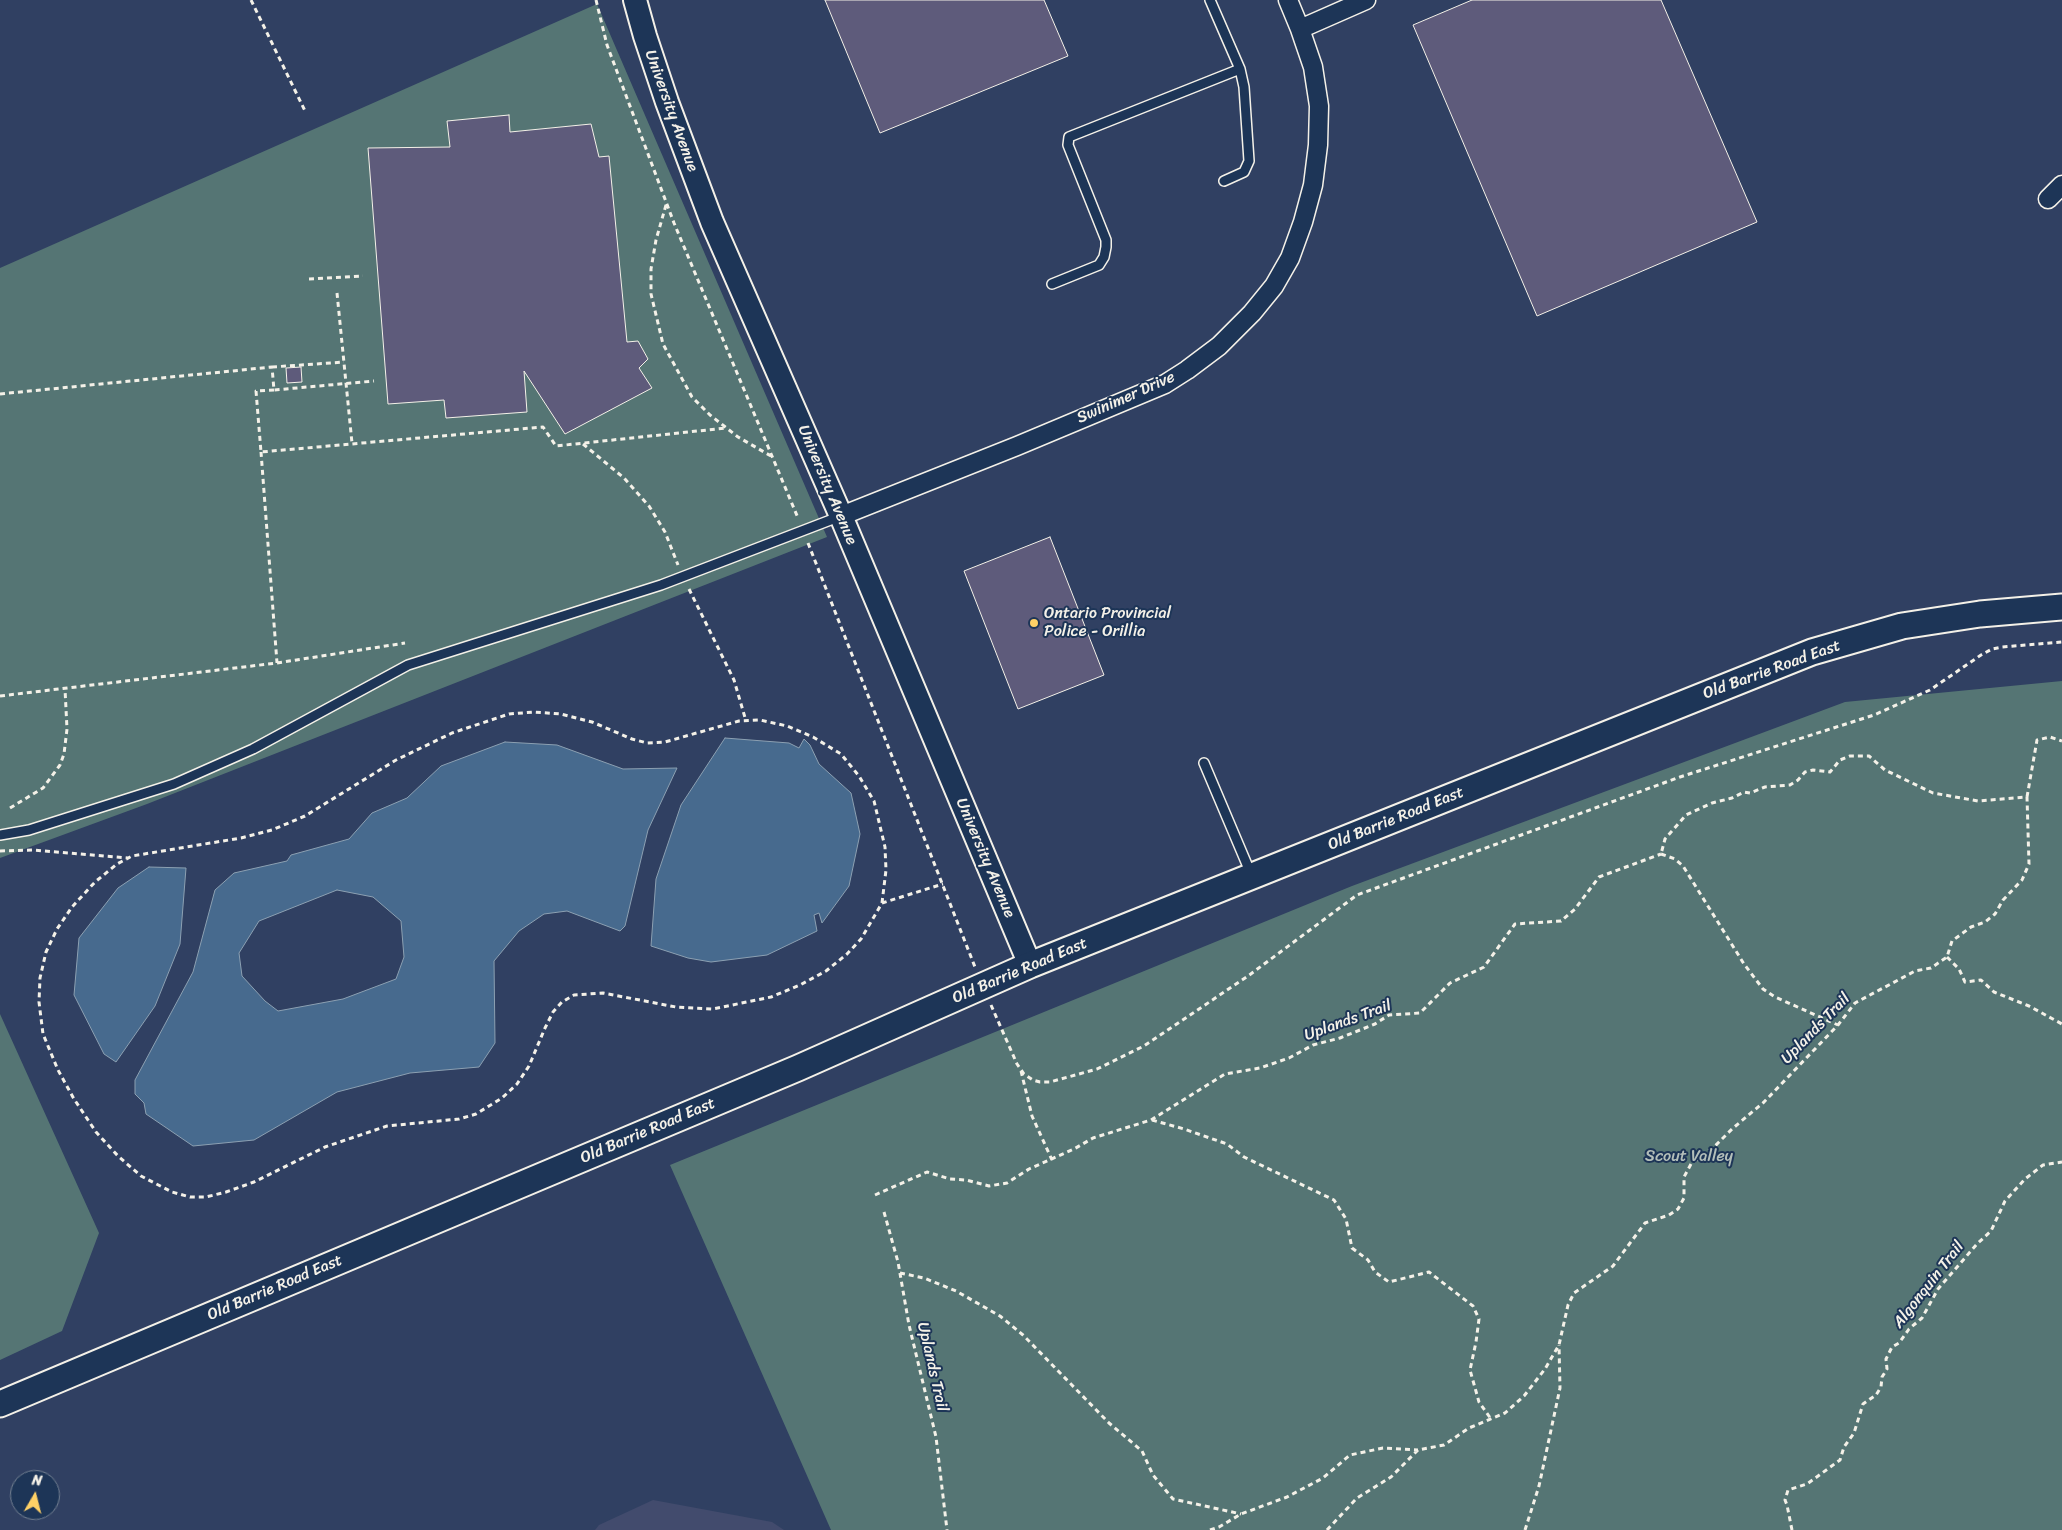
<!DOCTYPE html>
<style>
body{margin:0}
#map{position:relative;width:2062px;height:1530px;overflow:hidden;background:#304062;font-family:Sriracha,sans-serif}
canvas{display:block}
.north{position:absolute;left:10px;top:1470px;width:50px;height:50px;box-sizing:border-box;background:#1d3557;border:1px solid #738091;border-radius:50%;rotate:8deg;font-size:14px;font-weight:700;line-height:20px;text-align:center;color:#f4f1e8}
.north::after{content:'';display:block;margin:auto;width:18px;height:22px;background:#ffd166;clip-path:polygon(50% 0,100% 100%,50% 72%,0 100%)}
</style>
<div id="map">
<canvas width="2062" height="1530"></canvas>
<div class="north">N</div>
</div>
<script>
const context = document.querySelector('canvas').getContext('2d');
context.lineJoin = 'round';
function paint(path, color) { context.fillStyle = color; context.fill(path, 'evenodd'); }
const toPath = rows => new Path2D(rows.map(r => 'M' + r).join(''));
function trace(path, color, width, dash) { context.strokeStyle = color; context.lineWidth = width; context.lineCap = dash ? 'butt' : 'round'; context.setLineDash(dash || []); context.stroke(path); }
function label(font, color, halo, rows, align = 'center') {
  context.font = font + ' Sriracha,sans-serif'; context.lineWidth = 4; context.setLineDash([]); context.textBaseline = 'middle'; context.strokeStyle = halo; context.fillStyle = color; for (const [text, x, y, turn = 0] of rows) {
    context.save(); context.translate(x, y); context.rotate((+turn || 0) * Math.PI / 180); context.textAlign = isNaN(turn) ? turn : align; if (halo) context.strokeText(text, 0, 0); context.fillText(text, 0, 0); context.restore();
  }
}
paint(toPath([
 [653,1500,772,1522,784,1530,595,1530,599,1525]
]), '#424b6d');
paint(toPath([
 [597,4,827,537,147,804,0,858,0,268],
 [2062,681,2062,1530,831,1530,670,1165,1352,886,1845,702],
 [0,1014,99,1233,62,1331,0,1360]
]), '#557574');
const water = toPath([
 [725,738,789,743,799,748,804,739,810,745,819,764,851,793,860,834,849,886,822,923,819,913,814,915,817,931,767,955,711,962,688,958,651,946,656,879,681,805,725,738],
 [505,742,557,745,623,769,677,768,648,830,625,926,620,931,567,911,544,914,519,931,494,961,495,1043,479,1067,410,1073,337,1092,254,1140,193,1146,146,1114,144,1103,135,1094,135,1080,193,972,215,890,234,873,287,861,291,855,349,839,372,813,407,798,441,766,505,742],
 [337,890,373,897,401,921,404,957,396,979,343,999,278,1011,265,1001,242,976,239,953,259,921,337,890],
 [149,867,186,868,180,944,155,1006,116,1062,104,1054,74,995,79,938,118,888,149,867]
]);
paint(water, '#476a8e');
trace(water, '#8ca0b2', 1);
const building = toPath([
 [825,0,1044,0,1068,56,880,133,825,0],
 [1472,0,1661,0,1757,222,1537,316,1413,25,1472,0],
 [509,115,510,132,591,124,599,157,609,156,627,342,638,341,648,359,639,368,652,388,565,434,524,371,527,412,446,418,444,400,388,404,368,148,450,147,447,121,509,115],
 [301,367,302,382,287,383,286,368,301,367],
 [1050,537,1104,675,1018,709,964,571,1050,537]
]);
paint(building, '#5e5b7b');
trace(building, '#f4f1e8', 1);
const service = toPath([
 [1210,0,1240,69,1244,87,1249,161,1244,172,1224,181],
 [1052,284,1099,265,1104,257,1106,247,1106,240,1068,145,1069,137,1240,69],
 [1204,763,1251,874],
 [0,835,29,830,174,784,253,749,408,665,661,585,841,516]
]);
const minor = toPath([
 [1300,29,1366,0],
 [2048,199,2062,185],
 [841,516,1017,446,1165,384,1187,370,1219,346,1252,313,1274,286,1290,258,1303,222,1313,185,1318,145,1319,106,1313,67,1300,29,1288,0]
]);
const tertiary = toPath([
 [635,0,645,36,667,102,712,222,841,516,1030,965]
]);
const secondary = toPath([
 [0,1404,798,1068,1030,965,1812,652,1902,626,1980,614,2062,607]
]);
trace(service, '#f4f1e8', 12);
trace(minor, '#f4f1e8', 21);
trace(tertiary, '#f4f1e8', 26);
trace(secondary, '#f4f1e8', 29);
trace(toPath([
 [251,0,306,113],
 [596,0,607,45,674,223,798,518],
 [666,205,656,240,651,269,651,294,663,344,692,397,710,415,738,437,771,456],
 [309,279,363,276],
 [337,293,352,443],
 [272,367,344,362],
 [274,390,256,391,261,452,543,427,556,446,726,428],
 [0,394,272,367,274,390,374,381],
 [583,444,624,478,649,506,665,532,678,565],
 [261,452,277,663],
 [808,543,975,967],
 [689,589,734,680,746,721],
 [0,696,277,663,405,643],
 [2027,797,2037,740,2050,737,2062,741],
 [10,808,43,788,60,765,64,754,67,729,65,689],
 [0,851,33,850,128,858],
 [1661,854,1675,859,1683,866,1744,964,1763,989,1775,997,1838,1025],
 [882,903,886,870,885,847,874,801,859,776,841,754,813,737,787,726,760,720,739,721,665,742,647,743,632,739,592,722,561,714,534,712,509,714,452,733,396,760,305,816,272,830,241,838,132,856,117,864,95,882,72,907,57,929,46,952,40,978,39,1002,43,1034,58,1070,74,1099,96,1132,118,1156,141,1176,172,1192,190,1197,206,1197,226,1192,254,1182,325,1147,387,1126,459,1119,476,1114,502,1098,517,1084,529,1066,545,1028,553,1012,562,1002,574,995,603,993,676,1007,713,1009,771,997,800,985,826,971,847,954,861,939,882,903,943,884],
 [1947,957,1959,969,1965,982,1981,980,1994,992,2029,1006,2062,1024],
 [991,1005,1017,1064,1024,1074,1033,1080,1040,1082,1050,1082,1097,1069,1144,1046,1248,976,1357,895,1680,777,1874,715,1930,690,1981,655,1992,649,2002,647,2062,642],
 [1021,1071,1032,1116,1052,1160],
 [1152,1120,1184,1129,1227,1144,1244,1157,1334,1200,1346,1219,1352,1248,1368,1260,1375,1272,1389,1282,1429,1272,1473,1306,1479,1319,1476,1342,1470,1370,1479,1402,1491,1419],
 [875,1195,927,1172,950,1179,966,1180,989,1186,1007,1183,1029,1169,1074,1149,1093,1138,1151,1120,1225,1074,1260,1068,1289,1058,1313,1045,1340,1038,1375,1024,1389,1015,1420,1013,1450,983,1484,967,1515,924,1561,921,1575,909,1599,877,1661,854],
 [884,1212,898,1262,909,1325,936,1437,947,1530],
 [900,1273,924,1278,956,1291,1000,1316,1023,1335,1109,1423,1142,1451,1153,1475,1173,1499,1241,1514],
 [1210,1530,1219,1527,1241,1514,1287,1497,1323,1478,1350,1455,1383,1448,1418,1450],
 [1327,1530,1357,1498,1391,1477,1418,1450,1444,1445,1469,1428,1505,1413,1524,1396,1545,1369,1559,1345,1568,1305,1574,1293,1613,1266,1645,1223,1669,1215,1678,1209,1684,1198,1684,1177,1691,1164,1714,1147,1732,1129,1764,1102,1838,1025,1855,1003,1915,971,1931,968,1947,957,1952,941,1971,927,1985,922,1995,914,2003,900,2022,880,2029,864,2027,797,1978,801,1933,793,1885,770,1869,756,1850,756,1840,760,1830,772,1813,770,1805,772,1798,780,1790,785,1765,787,1750,793,1744,792,1732,798,1712,803,1686,815,1665,839,1661,854],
 [1525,1530,1539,1486,1560,1388,1559,1345],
 [1792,1530,1787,1505,1785,1500,1788,1490,1807,1484,1840,1460,1844,1447,1854,1433,1863,1404,1876,1395,1881,1387,1882,1377,1887,1369,1886,1359,1892,1347,1899,1343,1909,1329,1922,1318,1938,1289,1977,1244,1991,1231,2005,1201,2025,1179,2043,1165,2062,1162]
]), '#f4f1e8', 3, [5, 4]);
trace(service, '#1d3557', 9);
trace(minor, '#1d3557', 18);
trace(tertiary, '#1d3557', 22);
trace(secondary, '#1d3557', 25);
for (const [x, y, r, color] of [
 [1034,623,5,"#ffd166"]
]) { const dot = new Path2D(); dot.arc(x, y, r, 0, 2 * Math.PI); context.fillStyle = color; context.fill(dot); trace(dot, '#1d3557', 2); }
label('16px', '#f4f1e8', '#1d3557', [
 ["University Avenue",671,111,70],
 ["Swinimer Drive",1126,398,-24],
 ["University Avenue",827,485,67],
 ["Old Barrie Road East",1772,670,-20],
 ["Old Barrie Road East",1396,819,-22],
 ["University Avenue",985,858,67],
 ["Old Barrie Road East",1020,971,-23],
 ["Uplands Trail",1348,1021,-20],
 ["Uplands Trail",1816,1029,-46],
 ["Old Barrie Road East",648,1131,-23],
 ["Algonquin Trail",1929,1285,-52],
 ["Old Barrie Road East",275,1288,-23],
 ["Uplands Trail",932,1367,77]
]);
label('16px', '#f4f1e8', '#1d3557', [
 ["Ontario Provincial",1044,614],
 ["Police - Orillia",1044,632]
], 'left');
label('16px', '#b4bfba', '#1d3557', [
 ["Scout Valley",1689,1157]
]);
</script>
